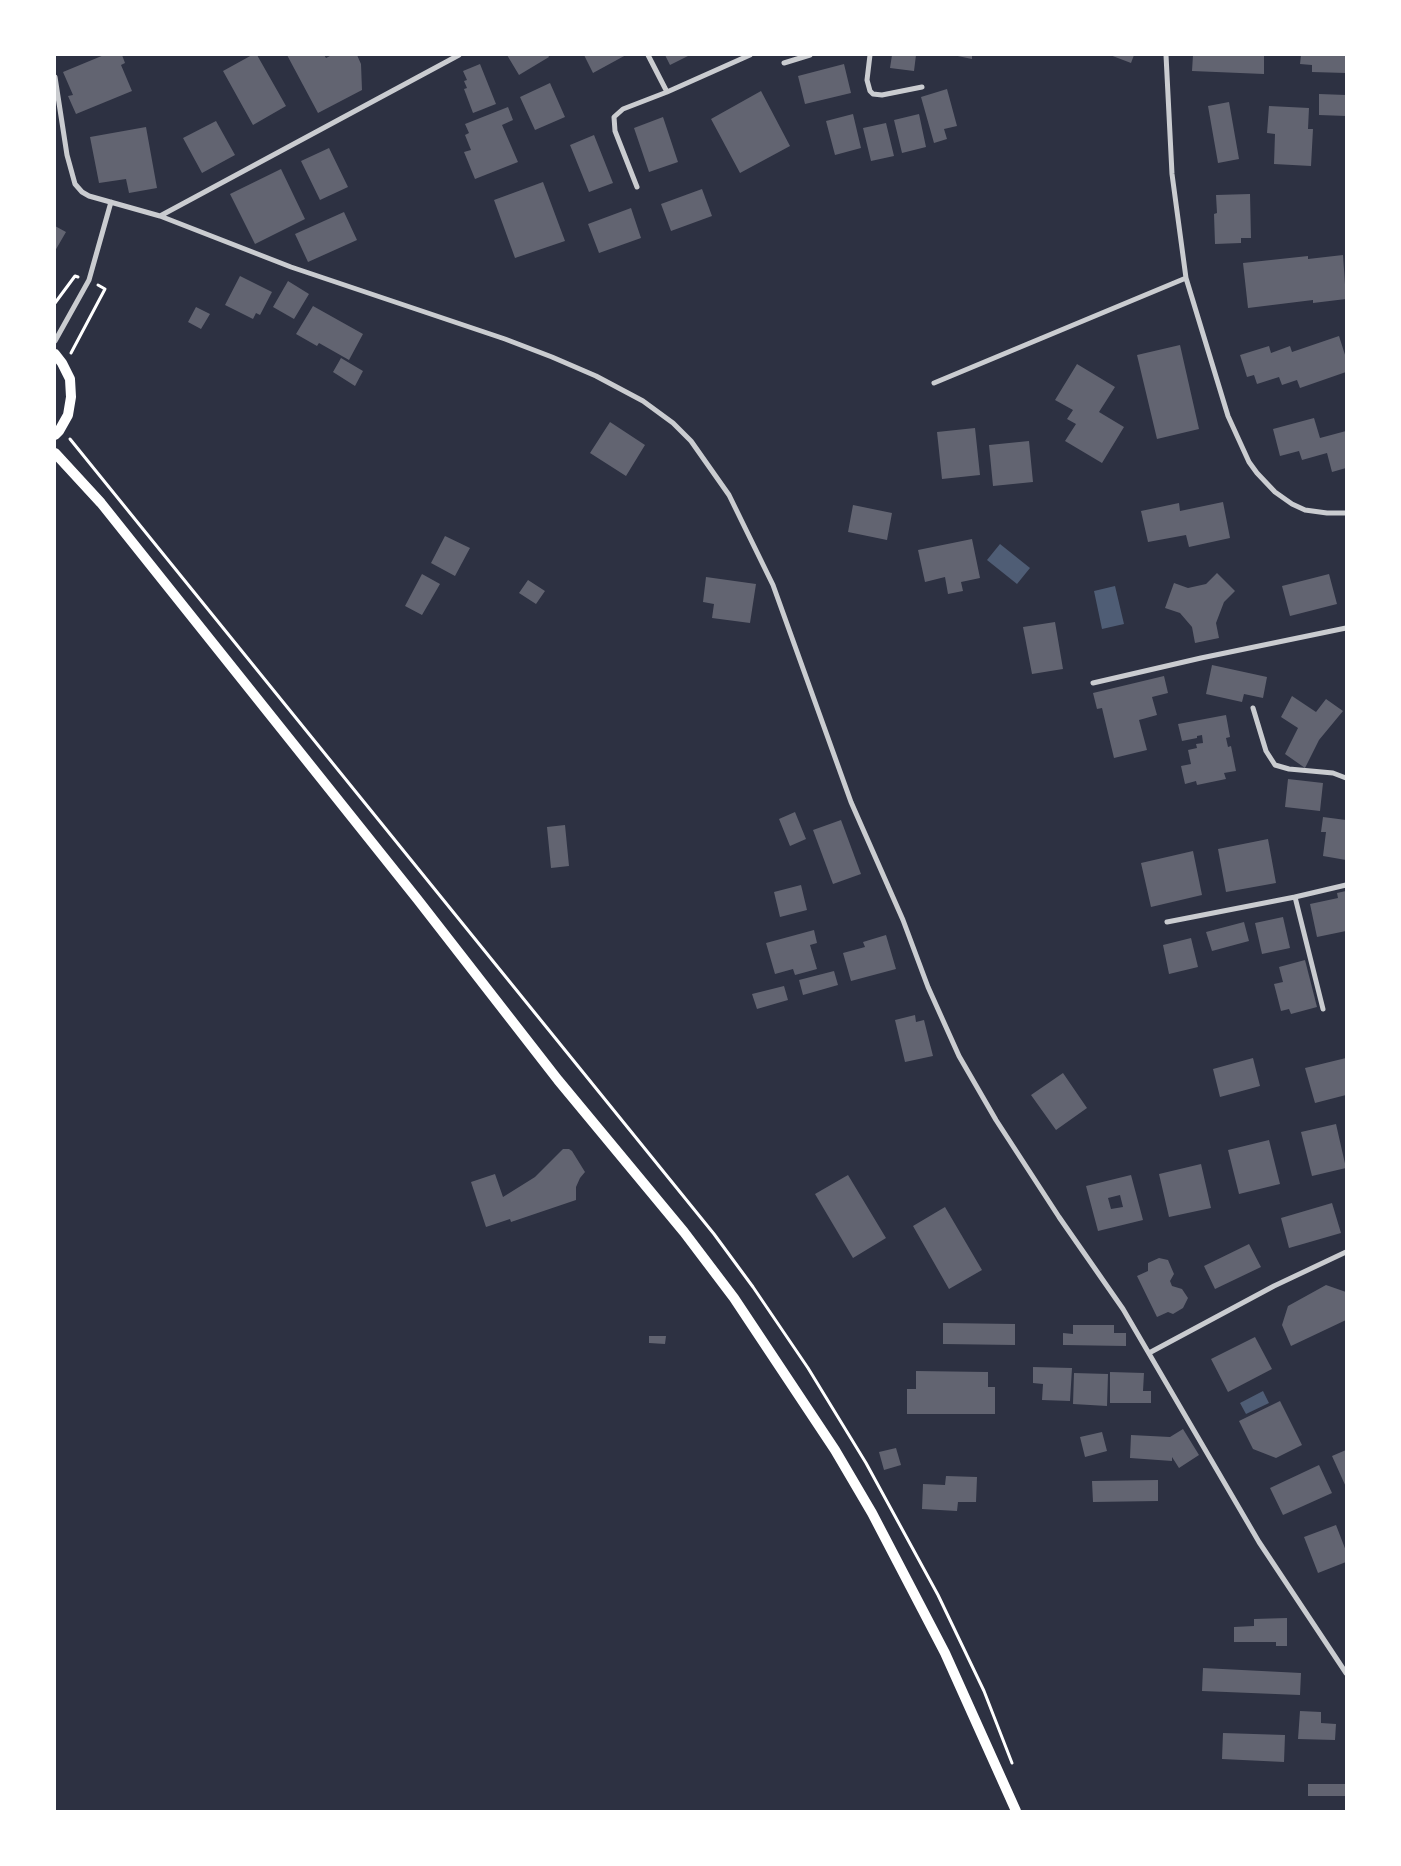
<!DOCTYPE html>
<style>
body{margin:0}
#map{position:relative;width:1401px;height:1866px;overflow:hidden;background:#2d3142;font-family:"Golos Text",sans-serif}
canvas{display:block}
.frame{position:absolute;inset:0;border:56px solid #fff;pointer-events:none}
</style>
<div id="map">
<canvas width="1401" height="1866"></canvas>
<div class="frame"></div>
</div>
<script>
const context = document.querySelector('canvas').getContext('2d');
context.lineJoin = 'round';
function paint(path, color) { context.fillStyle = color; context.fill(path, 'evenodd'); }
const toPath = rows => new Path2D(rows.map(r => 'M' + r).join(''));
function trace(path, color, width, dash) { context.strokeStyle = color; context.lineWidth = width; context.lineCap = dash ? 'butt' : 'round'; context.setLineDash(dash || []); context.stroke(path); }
paint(toPath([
 [1000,544,1030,568,1017,584,987,560],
 [1115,586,1124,624,1102,629,1094,591],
 [1263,1391,1269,1403,1246,1414,1240,1403]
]), '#4f5d75');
paint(toPath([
 [104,55,122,55,125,63,121,65,132,91,76,114,68,96,73,95,63,72],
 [252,55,257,55,286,106,253,125,223,71],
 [287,55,324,55,326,58,332,55,357,55,361,64,362,90,318,113],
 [507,55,548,55,549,57,519,75],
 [584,55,626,55,593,73],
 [665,55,690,55,670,65],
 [892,55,916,55,914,71,890,68],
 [953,55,972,55,972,59],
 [1110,55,1134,55,1131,63],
 [1193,55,1264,55,1264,74,1192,71],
 [1301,55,1346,55,1346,73,1312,72,1312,65,1300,64],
 [480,64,496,104,473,113,464,89,467,88,464,81,467,80,463,71],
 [844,64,851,93,805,104,798,76],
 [550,83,565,117,535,130,520,97],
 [947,89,957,126,944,129,947,139,934,143,921,97],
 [761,91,790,146,740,173,711,119],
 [1319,94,1346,95,1346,116,1319,115],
 [1229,102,1239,159,1218,163,1208,106],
 [1269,106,1309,108,1308,129,1313,129,1311,166,1274,164,1275,134,1267,133],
 [508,107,513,120,502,125,518,162,475,179,464,152,471,150,465,135,469,133,465,124],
 [853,114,861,148,835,155,826,121],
 [919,114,926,147,902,153,894,120],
 [663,117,678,162,649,172,634,128],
 [216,121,235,155,202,173,183,138],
 [886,123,894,156,871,161,863,128],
 [146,127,157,188,129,193,126,179,99,183,90,137],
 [594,135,613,183,589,192,570,145],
 [329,148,348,187,320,200,301,161],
 [281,169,305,219,255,244,230,194],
 [543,182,565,241,515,258,494,200],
 [702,189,712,216,671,231,661,204],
 [1250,194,1251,238,1241,238,1241,243,1215,244,1214,214,1217,213,1216,195],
 [631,208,641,238,599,253,588,224],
 [344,212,357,240,308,262,295,234],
 [55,226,66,232,55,251],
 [1343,255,1346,299,1313,303,1313,300,1248,308,1243,263,1308,256,1308,259],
 [240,276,272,292,260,315,256,313,253,319,225,305],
 [288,281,309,294,294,319,273,307],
 [313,306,363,334,349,360,319,343,317,346,296,334],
 [196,307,210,314,201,329,188,322],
 [1339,336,1346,358,1346,372,1300,388,1297,380,1282,385,1279,377,1257,384,1254,375,1247,377,1240,355,1269,346,1271,353,1290,346,1292,352],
 [1180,345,1199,429,1157,439,1137,355],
 [341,358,363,371,355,386,333,372],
 [1077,364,1115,387,1099,412,1124,427,1102,463,1065,441,1076,424,1067,419,1073,410,1055,400],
 [1314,418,1320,438,1346,431,1346,468,1332,472,1327,453,1302,460,1299,451,1280,456,1273,429],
 [610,422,645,445,626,476,590,453],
 [975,428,980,475,942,479,937,432],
 [1029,441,1033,482,993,486,989,445],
 [1223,502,1230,538,1189,547,1186,535,1148,542,1141,511,1179,503,1180,511],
 [853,505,892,513,887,540,848,532],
 [445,536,470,548,455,576,431,563],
 [972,539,980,578,961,582,963,591,948,594,945,577,925,582,918,550],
 [1217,573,1235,591,1224,602,1216,623,1219,638,1195,643,1192,627,1180,613,1165,608,1174,583,1188,588,1206,584],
 [422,574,440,584,422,615,405,606],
 [1329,574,1337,604,1290,616,1282,586],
 [706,577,756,584,750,623,712,618,714,604,703,602],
 [528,580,545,591,536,604,519,593],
 [1055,622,1063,669,1032,674,1023,627],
 [1212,665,1267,677,1263,698,1244,694,1242,702,1206,694],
 [1164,676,1168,693,1152,697,1157,715,1139,720,1147,750,1114,758,1102,708,1097,709,1093,693],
 [1292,696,1316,712,1326,699,1343,711,1319,740,1305,768,1285,754,1298,728,1281,717],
 [1226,715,1230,737,1226,738,1228,747,1231,746,1236,771,1224,773,1226,779,1197,785,1196,781,1185,784,1181,766,1191,764,1188,750,1197,748,1196,744,1203,743,1202,735,1197,736,1197,738,1182,741,1178,724],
 [1288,779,1323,783,1320,811,1285,807],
 [795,812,806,839,790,846,779,819],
 [1323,817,1346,820,1346,860,1323,856,1326,832,1321,832],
 [841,820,861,874,833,884,813,830],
 [565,825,569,866,551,868,547,827],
 [1268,839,1276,883,1226,892,1218,849],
 [1193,851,1202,895,1151,907,1141,863],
 [801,885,807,910,780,917,774,892],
 [1346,891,1346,931,1317,937,1310,904,1338,898,1337,893],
 [1283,917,1290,948,1262,954,1255,923],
 [1244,922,1249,941,1212,951,1206,932],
 [814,930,817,943,810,945,817,969,795,975,793,969,775,974,766,943],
 [886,935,896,969,851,981,843,953,865,947,863,942],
 [1191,938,1198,967,1169,974,1163,945],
 [1305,960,1317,1007,1291,1014,1289,1009,1281,1011,1274,984,1283,982,1279,967],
 [834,971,838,985,803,995,799,980],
 [784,986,788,1000,757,1009,752,994],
 [915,1015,916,1022,924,1020,933,1056,905,1062,895,1020],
 [1253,1058,1260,1086,1220,1097,1213,1069],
 [1346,1058,1346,1095,1315,1103,1305,1068],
 [1063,1073,1087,1108,1056,1130,1031,1095],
 [1336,1124,1346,1168,1312,1176,1301,1132],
 [1269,1140,1280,1184,1239,1194,1228,1150],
 [563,1149,569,1149,572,1151,585,1172,580,1178,576,1187,576,1200,511,1222,510,1219,486,1227,471,1182,495,1174,503,1197,535,1177],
 [1201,1164,1211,1208,1169,1217,1159,1174],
 [848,1175,886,1238,853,1258,815,1194],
 [1131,1175,1143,1220,1098,1231,1086,1186],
 [1120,1195,1123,1207,1111,1209,1108,1198],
 [1332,1203,1341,1233,1289,1248,1281,1218],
 [945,1207,982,1270,949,1289,913,1226],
 [1249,1244,1261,1267,1215,1289,1204,1266],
 [1159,1258,1168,1260,1174,1274,1170,1281,1172,1286,1182,1289,1188,1298,1183,1308,1173,1314,1168,1312,1157,1317,1137,1276,1148,1271,1148,1263],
 [1326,1285,1346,1292,1346,1320,1291,1346,1282,1325,1288,1306],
 [943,1323,1015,1324,1015,1345,943,1344],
 [1073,1325,1114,1325,1114,1333,1126,1333,1126,1346,1063,1345,1063,1333,1073,1334],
 [649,1336,666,1336,665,1344,649,1343],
 [1255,1337,1272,1369,1228,1392,1211,1359],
 [1033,1367,1072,1368,1070,1401,1042,1400,1043,1384,1033,1383],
 [916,1371,988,1372,988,1387,995,1387,995,1414,907,1414,907,1389,916,1389],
 [1110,1372,1144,1373,1143,1391,1151,1391,1151,1403,1110,1403],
 [1074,1373,1108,1374,1107,1406,1073,1404],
 [1280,1401,1302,1445,1276,1458,1253,1449,1239,1421],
 [1183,1429,1199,1455,1179,1468,1172,1457,1172,1461,1130,1458,1131,1435,1170,1437],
 [1102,1432,1107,1451,1085,1457,1080,1437],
 [896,1448,901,1465,884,1470,879,1452],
 [1346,1450,1346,1487,1332,1456],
 [1319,1465,1332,1493,1283,1515,1270,1488],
 [946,1476,977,1477,976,1502,958,1502,957,1511,922,1509,923,1484,945,1485],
 [1158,1480,1158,1501,1093,1502,1092,1481],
 [1336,1525,1346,1551,1346,1562,1318,1573,1304,1537],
 [1287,1618,1287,1646,1276,1646,1276,1642,1234,1642,1234,1627,1254,1626,1254,1619],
 [1203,1668,1301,1673,1300,1695,1202,1691],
 [1300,1711,1321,1712,1321,1723,1336,1724,1335,1740,1298,1739],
 [1223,1733,1285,1735,1284,1762,1222,1759],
 [1308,1784,1346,1784,1346,1796,1308,1796]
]), '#626471');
trace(toPath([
 [55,303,75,276,78,277],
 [71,353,105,289,98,285],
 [70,439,714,1234,753,1287,808,1368,866,1463,938,1595,984,1691,1012,1763]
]), '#fff', 3);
trace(toPath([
 [648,55,667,92,750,55],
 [870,55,867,80,870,91,873,94,882,95,922,87],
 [1166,55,1172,174,1186,278,1228,416,1249,462,1257,473,1275,492,1292,504,1305,510,1327,513,1346,513],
 [784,63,810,55],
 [55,77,67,155,75,184,82,192,89,196,160,216,291,267,505,339,552,357,596,376,643,401,673,423,691,441,729,495,773,585,851,802,903,920,928,987,959,1056,996,1120,1059,1217,1123,1309,1259,1542,1346,1673],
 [637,187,615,131,614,117,623,109,667,92],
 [160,216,459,55],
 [55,341,89,280,111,202],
 [934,383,1186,278],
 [1093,683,1201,658,1346,628],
 [1253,708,1266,751,1275,765,1289,769,1333,773,1346,778],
 [1167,922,1295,897],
 [1323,1009,1295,897,1346,885],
 [1149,1353,1274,1286,1346,1252]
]), '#caccd0', 5);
trace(toPath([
 [55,354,62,363,70,379,71,397,68,415,59,431,55,435],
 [55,453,101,503,418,900,558,1080,684,1232,734,1298,835,1450,872,1513,945,1653,1016,1811]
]), '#fff', 10);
</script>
